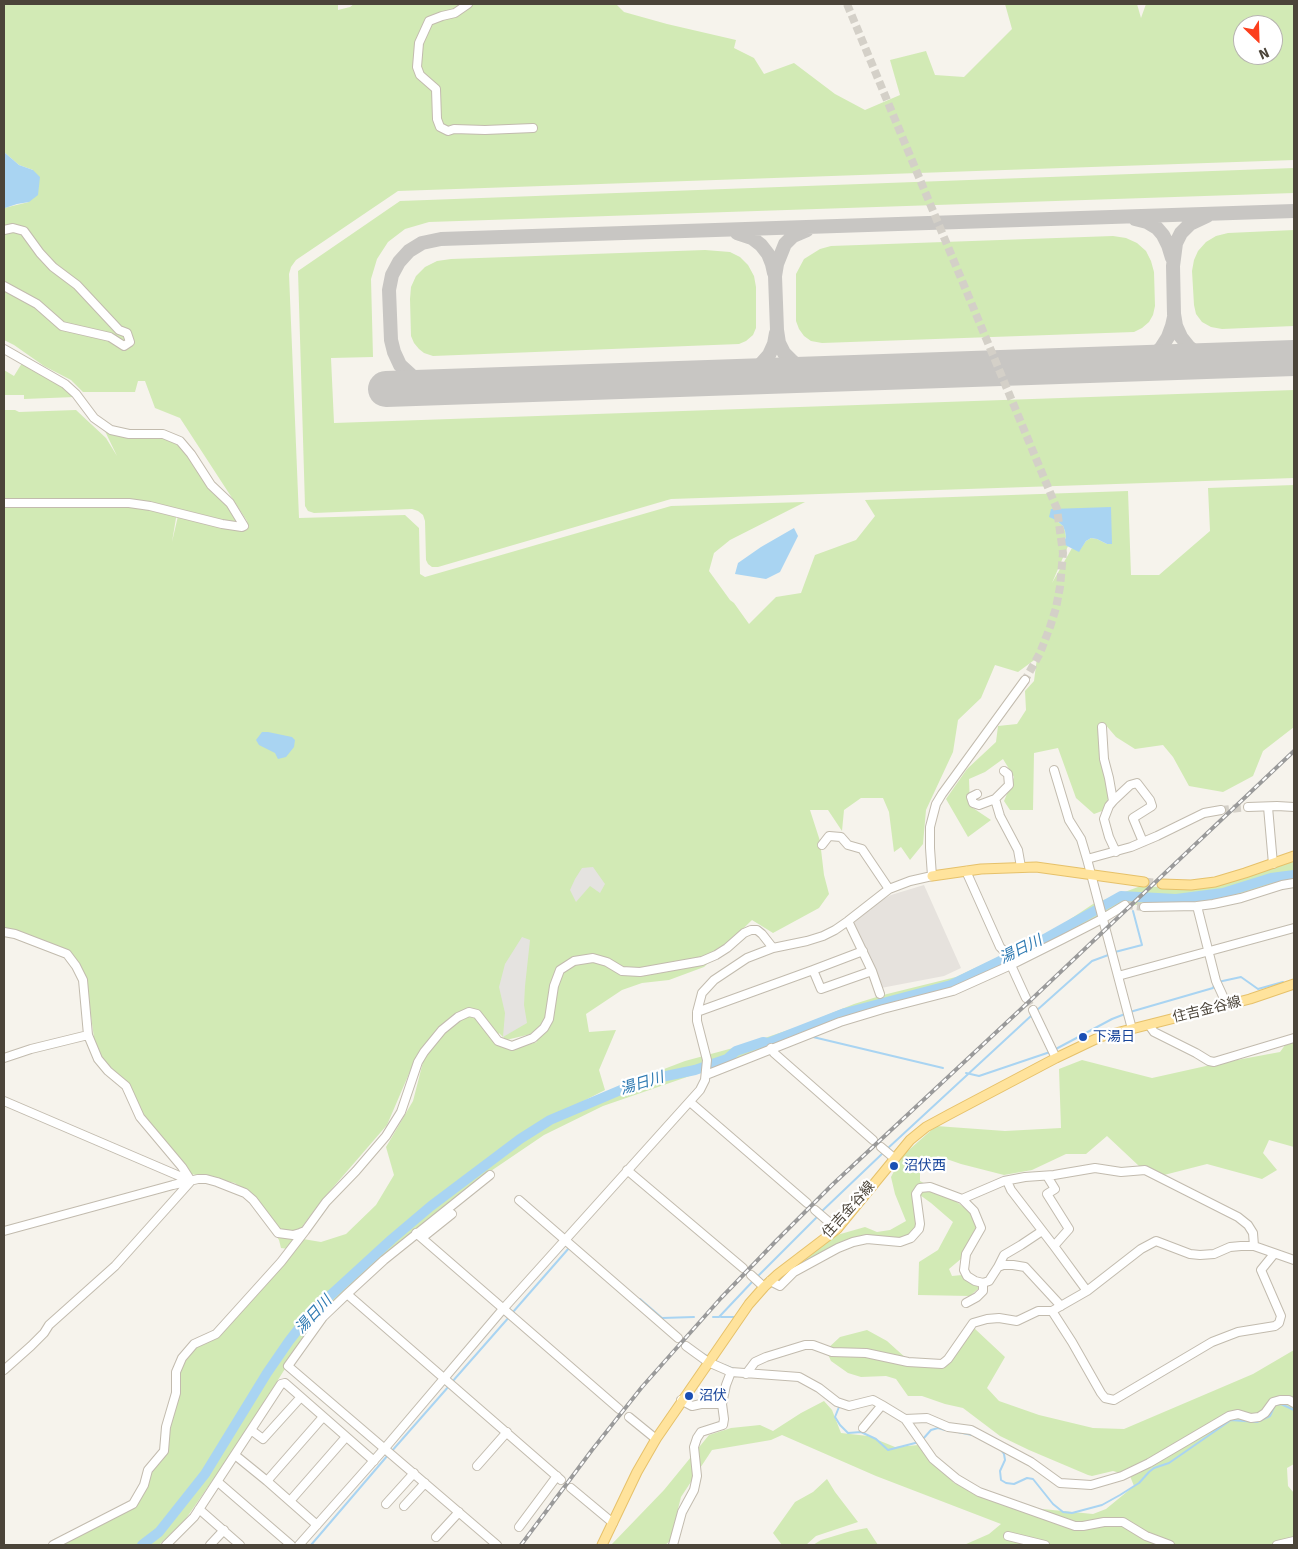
<!DOCTYPE html>
<meta charset="utf-8">
<style>
body{margin:0}
#map{position:relative;width:1298px;height:1549px;overflow:hidden;background:#f6f3ec;font-family:Signika,sans-serif}
canvas{display:block}
.frame{position:absolute;inset:0;border:5px solid #4b4439;pointer-events:none}
.north{position:absolute;left:1233px;top:15px;width:50px;height:50px;box-sizing:border-box;background:#fff;border:1px solid #b7b4b0;border-radius:50%;rotate:156deg;font-size:14px;font-weight:700;line-height:20px;text-align:center;color:#4b4439}
.north::after{content:'';display:block;margin:auto;width:18px;height:22px;background:#fc3f1d;clip-path:polygon(50% 0,100% 100%,50% 72%,0 100%)}
</style>
<div id="map">
<canvas width="1298" height="1549"></canvas>
<div class="frame"></div>
<div class="north">N</div>
</div>
<script>
const context = document.querySelector('canvas').getContext('2d');
context.lineJoin = 'round';
function paint(path, color) { context.fillStyle = color; context.fill(path, 'evenodd'); }
const toPath = rows => new Path2D(rows.map(r => 'M' + r).join(''));
function trace(path, color, width, dash) { context.strokeStyle = color; context.lineWidth = width; context.lineCap = dash ? 'butt' : 'round'; context.setLineDash(dash || []); context.stroke(path); }
function label(font, color, halo, rows, align = 'center') {
  context.font = font + ' Signika,"Noto Sans JP",sans-serif'; context.lineWidth = 4.5; context.setLineDash([]); context.textBaseline = 'middle'; context.strokeStyle = halo; context.fillStyle = color; for (const [text, x, y, turn = 0] of rows) {
    context.save(); context.translate(x, y); context.rotate((+turn || 0) * Math.PI / 180); context.textAlign = isNaN(turn) ? turn : align; if (halo) context.strokeText(text, 0, 0); context.fillText(text, 0, 0); context.restore();
  }
}
paint(toPath([
 [924,885,961,968,944,976,881,988,851,925,882,900,891,895]
]), '#e6e2dd');
paint(toPath([
 [4,4,338,4,338,10,350,7,354,4,616,4,624,12,667,24,736,40,734,48,754,58,764,74,794,63,835,94,865,110,900,95,890,60,926,51,935,75,964,77,1012,29,1005,4,1137,4,1141,18,1146,4,1294,4,1294,160,398,191,296,260,291,267,289,274,299,518,405,515,419,528,420,574,425,577,671,506,805,502,730,540,714,553,709,571,730,600,734,603,749,624,776,597,801,593,815,555,856,540,875,516,865,500,1128,491,1131,575,1159,575,1210,531,1208,488,1294,485,1294,727,1263,751,1253,776,1223,792,1189,786,1173,757,1163,745,1135,749,1116,737,1104,723,1098,727,1109,797,1102,811,1094,814,1076,798,1058,748,1034,753,1033,810,1010,810,1004,801,1014,777,1003,759,985,772,969,779,970,806,991,820,968,837,946,799,967,769,996,742,998,726,1017,724,1026,710,1025,691,1034,681,1037,658,1018,672,995,665,981,698,958,720,953,752,926,810,923,844,910,860,901,847,894,852,889,812,883,798,861,798,844,810,842,831,828,810,810,810,820,841,824,875,829,894,819,908,773,933,752,920,704,967,669,980,642,983,622,990,586,1014,589,1032,616,1030,599,1070,605,1090,562,1112,617,1087,685,1061,744,1045,800,1026,854,1004,883,995,956,977,1051,932,1093,904,1138,887,1207,886,1294,860,1294,881,1195,906,1151,906,1124,904,1080,930,940,993,907,1001,603,1106,544,1135,485,1175,340,1297,288,1364,237,1445,185,1520,159,1545,60,1545,134,1508,149,1474,158,1463,168,1430,180,1374,186,1358,197,1347,217,1338,303,1239,321,1242,346,1234,376,1205,394,1175,386,1147,413,1101,423,1062,433,1038,417,1055,387,1125,323,1199,304,1224,288,1249,281,1248,279,1240,251,1199,235,1183,191,1174,146,1120,129,1085,99,1056,95,1045,86,980,69,952,4,928,4,410,15,410,19,412,76,410,106,438,117,456,102,425,145,435,166,435,195,461,243,523,177,512,172,542,178,516,242,531,248,526,247,521,180,418,155,408,145,381,138,381,135,392,83,392,71,380,44,366,14,345,4,340,4,208,29,202,33,170,19,165,4,152],
 [1243,25,1273,25,1273,55,1243,55],
 [1056,520,1112,544,1107,544,1097,539,1091,538,1086,541,1079,551,1072,548,1052,583,1068,546,1063,544,1066,537,1065,531,1063,526],
 [533,1032,537,1042,510,1050,496,1043,499,1033,506,1040,531,1034],
 [1294,168,1294,193,429,222,405,229,388,242,377,259,371,279,373,357,331,358,334,423,1294,390,1294,478,671,499,438,567,432,567,428,564,426,560,425,521,423,515,418,511,412,509,314,513,308,511,305,506,298,271,400,201],
 [1294,230,1294,326,1222,329,1211,327,1202,322,1196,314,1194,305,1192,271,1194,260,1198,251,1206,242,1216,236,1228,233],
 [1113,236,1126,238,1137,243,1146,251,1151,261,1154,272,1155,306,1153,315,1149,322,1142,328,1134,332,822,343,811,341,804,336,799,329,796,321,796,274,804,259,820,249,831,246],
 [705,250,730,252,740,257,748,265,754,276,756,287,756,328,753,335,746,341,739,344,433,356,424,353,419,349,414,343,411,336,410,299,411,287,416,276,425,267,437,261,451,259],
 [22,363,64,388,75,397,24,399,24,395,4,395,4,370,14,376],
 [1294,1033,1294,1147,1269,1140,1263,1153,1277,1170,1262,1179,1207,1164,1164,1175,1139,1166,1107,1136,1086,1154,1066,1154,1032,1170,1004,1175,961,1164,938,1156,920,1167,920,1181,948,1196,968,1210,979,1228,962,1258,949,1269,952,1276,962,1275,981,1286,970,1296,918,1295,919,1262,938,1250,953,1222,931,1203,913,1190,917,1227,910,1236,898,1240,865,1236,798,1268,797,1266,837,1235,865,1227,877,1232,890,1230,906,1221,895,1194,891,1177,902,1156,936,1126,1005,1131,1061,1128,1059,1069,1082,1060,1152,1078,1215,1064,1280,1052],
 [974,1328,1005,1357,987,1388,999,1401,1039,1415,1093,1428,1124,1429,1253,1374,1294,1350,1294,1464,1287,1468,1288,1486,1294,1493,1294,1545,964,1545,989,1534,1001,1524,876,1476,782,1435,771,1440,712,1450,681,1497,670,1541,665,1545,611,1545,664,1490,709,1435,731,1428,760,1425,773,1431,801,1413,824,1401,832,1410,841,1433,868,1436,895,1447,919,1445,954,1483,1022,1507,1093,1514,1106,1509,1134,1486,1130,1476,1113,1471,1092,1476,1088,1475,1029,1450,1000,1436,963,1408,945,1404,922,1396,908,1396,896,1379,886,1376,861,1377,848,1373,831,1361,826,1350,840,1337,867,1330,887,1341,907,1359,942,1364],
 [827,1479,835,1492,858,1522,816,1536,806,1545,782,1545,773,1533,795,1502,813,1492],
 [867,1528,878,1545,813,1545,821,1540,851,1531]
]), '#d2eab5');
paint(toPath([
 [593,867,605,884,600,893,590,886,576,902,570,890,575,879,582,868],
 [522,937,530,940,525,986,524,1005,527,1023,503,1037,505,1013,499,987,505,964]
]), '#e5e3e0');
paint(toPath([
 [4,152,19,165,33,170,40,177,38,195,29,202,17,204,5,208,4,208],
 [1111,507,1112,544,1107,544,1097,539,1091,538,1086,541,1079,552,1063,544,1066,537,1065,531,1063,526,1056,520,1049,517,1051,509],
 [794,528,798,536,780,572,766,579,735,574,738,563,761,547],
 [262,732,268,732,292,737,295,740,294,747,286,757,278,759,275,753,259,745,256,740]
]), '#a9d4f2');
trace(toPath([
 [1115,952,1142,945,1133,911],
 [1218,982,1241,977,1258,989,1283,982],
 [1036,1011,1092,961,1111,954],
 [1130,1012,1213,988,1214,985],
 [813,1037,943,1068],
 [1054,1050,1112,1019,1125,1014],
 [966,1073,979,1076,1050,1052],
 [887,1149,1032,1015],
 [821,1212,884,1152],
 [756,1278,818,1216],
 [639,1299,640,1299,662,1318,694,1317],
 [513,1312,569,1248],
 [713,1317,719,1317,753,1281],
 [721,1317,734,1317],
 [700,1352,709,1357],
 [724,1365,734,1369],
 [452,1382,510,1316],
 [839,1407,835,1417,840,1425,848,1433,861,1432,876,1439,888,1450,919,1442],
 [953,1431,972,1435],
 [923,1439,931,1430,938,1428,945,1430],
 [1001,1450,1004,1454,1005,1460,1000,1471,1001,1480,1006,1483,1014,1484,1027,1478,1033,1479,1053,1504,1063,1512,1072,1513,1102,1505,1120,1495,1139,1483,1149,1472,1154,1468,1169,1463,1231,1420,1257,1422,1270,1416,1275,1405,1281,1404,1294,1410],
 [391,1452,449,1386],
 [311,1545,388,1455]
]), '#a9d4f2', 2);
trace(toPath([
 [142,1545,159,1532,205,1474,267,1373,289,1341,310,1314,392,1239,431,1206,520,1139,550,1120,642,1081,695,1070,727,1059,736,1051,763,1042,768,1043,845,1013,951,985,1039,942,1121,896,1176,899,1223,893,1271,878,1294,875]
]), '#a9d4f2', 10);
trace(toPath([
 [1207,216,1190,224,1181,233,1176,243,1173,266,1174,314,1176,326,1181,337,1189,347,1198,354,1222,360],
 [1135,219,1147,222,1157,228,1163,235,1168,245,1172,258],
 [807,230,793,236,785,244,777,264,775,276,777,330,779,343,784,353,791,360,799,367,808,371,820,374],
 [737,233,752,238,761,245,768,254,772,264,774,273],
 [1130,363,1143,361,1153,356,1161,348,1168,337,1172,326,1174,317],
 [730,377,742,375,753,371,761,364,769,355,774,344,776,333],
 [440,387,425,383,412,376,400,365,394,352,391,340,389,290,392,275,399,262,409,251,422,243,441,239,1294,211]
]), '#c8c6c3', 14);
trace(toPath([
 [386,389,1294,358]
]), '#c8c6c3', 36);
trace(toPath([
 [847,4,1057,509,1063,553,1060,587,1056,608,1050,627,1040,653,1025,680],
 [1221,810,1248,807],
 [1125,905,1144,907],
 [1026,998,1033,1010]
]), '#d4d0c8', 8, [8, 4]);
trace(toPath([
 [1144,882,1162,884]
]), '#d4d0c8', 9, [9, 4.5]);
const minor = toPath([
 [468,4,455,13,442,16,429,21,419,43,417,67,420,75,436,89,437,119,440,127,448,131,454,129,485,130,533,128],
 [4,230,13,228,24,231,40,253,53,267,77,285,119,330,127,333,130,342,124,346,110,337,62,326,37,304,4,286],
 [4,349,65,384,76,394,94,418,111,430,129,434,163,434,180,441,191,454,211,485,230,503,244,526,242,527,222,524,150,506,129,503,4,503],
 [1102,727,1104,759,1109,778,1113,801],
 [1054,770,1069,820,1081,839,1087,859],
 [1004,771,1008,774,1009,785,995,799,1000,816,1018,850,1021,867],
 [977,794,971,797,973,803,979,805,995,799],
 [1248,807,1277,806,1294,807],
 [1268,807,1273,864],
 [822,845,829,836,841,837,848,845,862,849,889,889],
 [1116,852,1109,837,1104,819,1109,806,1114,800,1130,785,1137,783,1150,800,1152,806,1133,818,1143,842],
 [966,871,1000,947,1005,952,1026,998],
 [1197,906,1216,981,1227,1005],
 [1144,907,1197,906,1213,904,1241,898,1282,885,1294,883],
 [848,921,872,971,880,994],
 [4,932,15,934,67,954,76,966,83,980,88,1035,98,1059,108,1071,126,1086,140,1117,182,1167,191,1181],
 [813,970,863,951],
 [1118,976,1294,928],
 [1033,1010,1056,1058],
 [697,1012,813,970,821,989,872,971],
 [1149,1025,1154,1032,1196,1053,1209,1061,1214,1062,1294,1038],
 [1132,1029,1087,859,1131,847,1157,836,1204,813,1221,810],
 [771,1048,774,1053,873,1140],
 [4,1058,31,1049,88,1035],
 [706,1075,840,1022,883,1009,953,991,1011,965,1063,939,1102,919,1125,905],
 [4,1101,191,1181],
 [690,1102,807,1203],
 [881,1147,894,1158],
 [627,1170,743,1268],
 [490,1175,384,1260,347,1294,323,1317,288,1366,497,1545],
 [1047,1176,1055,1189,1047,1194,1069,1229,1054,1246],
 [1007,1181,1011,1190,1054,1246,1087,1291],
 [962,1199,1004,1181,1025,1177,1054,1175,1095,1168,1121,1172,1145,1170,1238,1217,1248,1225,1253,1233,1254,1246],
 [519,1200,678,1338],
 [815,1210,837,1229],
 [4,1231,173,1185,198,1179,206,1179,217,1182,245,1193,253,1200,278,1233,293,1235,300,1233,305,1231,326,1202,356,1171,386,1136,401,1112,418,1062,424,1052,442,1030,458,1017,469,1012,477,1014,498,1041,512,1046,533,1038,544,1028,549,1019,554,986,560,970,574,961,593,958,607,962,622,971,640,972,702,961,716,955,727,948,744,933,751,930,757,930,762,934,773,948],
 [416,1233,619,1409],
 [422,1238,452,1214],
 [998,1267,1004,1255,1021,1245,1042,1231],
 [751,1275,764,1287],
 [770,1281,780,1286,794,1272,838,1248,853,1242,867,1239,900,1242,911,1238,919,1229,920,1224,916,1194,920,1188,930,1187,962,1199,974,1211,981,1228,966,1254,964,1270,967,1276,975,1281,983,1283,989,1281,998,1267,1003,1265,1013,1265,1025,1267,1061,1306],
 [347,1294,561,1480],
 [966,1303,977,1297,983,1291,983,1283],
 [1052,1311,1072,1342,1101,1393,1105,1398,1114,1400,1212,1342,1238,1332,1275,1326,1279,1323,1281,1316,1261,1270,1274,1254],
 [686,1346,708,1362,731,1372,799,1377,819,1388,837,1402,849,1406,873,1400,882,1405,905,1419,927,1418,948,1427,971,1430,1031,1462,1060,1483,1091,1485,1122,1476,1149,1463,1229,1416,1238,1414,1251,1418,1259,1417,1265,1413,1273,1402,1280,1400,1289,1400,1294,1403],
 [4,1370,31,1346,44,1333,49,1325,115,1266,191,1181],
 [746,1374,755,1362,766,1357,805,1345,813,1345,832,1352,866,1353,908,1362,942,1364,948,1359,973,1323,987,1319,999,1318,1017,1321,1038,1311,1052,1311,1087,1291,1141,1249,1156,1241,1190,1254,1200,1255,1214,1254,1230,1247,1241,1246,1254,1246,1294,1260],
 [722,1404,726,1385,731,1372],
 [629,1417,656,1439],
 [905,1419,933,1459,957,1479,979,1492,1075,1526,1083,1526,1104,1522,1123,1522,1146,1536,1170,1545],
 [863,1428,882,1405],
 [251,1430,263,1439,301,1397],
 [235,1455,267,1481,317,1525],
 [477,1466,507,1432],
 [267,1481,323,1417],
 [218,1482,291,1545],
 [571,1488,613,1523],
 [290,1501,346,1437],
 [386,1504,414,1473],
 [404,1506,425,1483],
 [199,1509,240,1545],
 [519,1527,557,1476],
 [1008,1536,1045,1545],
 [436,1537,459,1512],
 [53,1545,133,1504,144,1485,148,1470,164,1451,166,1427,176,1393,176,1372,182,1358,194,1344,216,1334,281,1262,305,1231],
 [166,1545,194,1517,281,1384,285,1383,301,1397,374,1461],
 [210,1545,224,1530],
 [299,1545,385,1448,503,1309,700,1090,705,1080,707,1060,697,1021,697,1012,702,993,714,980,747,958,773,948,807,941,823,936,835,930,848,921,889,889,910,881,932,876,930,848,930,827,936,804,942,794,1025,680],
 [673,1545,682,1512,694,1490,697,1476,694,1447,697,1438,701,1432,723,1425,724,1419,722,1404,701,1404,692,1406,681,1400],
 [1277,1545,1294,1541]
]);
const major = toPath([
 [932,876,981,869,1036,867,1144,882],
 [1162,884,1191,885,1215,882,1245,873,1294,856],
 [602,1545,637,1472,656,1439,749,1304,764,1287,778,1274,837,1229,910,1140,926,1127,950,1114,1056,1058,1100,1037,1250,999,1294,984]
]);
trace(minor, '#c2bbae', 10);
trace(major, '#e6c16a', 11);
trace(minor, '#fff', 8);
trace(major, '#ffe39c', 9);
const rail = toPath([
 [521,1545,592,1450,642,1387,721,1298,776,1241,832,1185,1034,997,1294,751]
]);
trace(rail, '#9a9a9a', 4);
trace(rail, '#fff', 2, [5.5]);
for (const [x, y, r, color] of [
 [1083,1037,5,"#1a4fb4"],
 [894,1166,5,"#1a4fb4"],
 [689,1396,5,"#1a4fb4"]
]) { const dot = new Path2D(); dot.arc(x, y, r, 0, 2 * Math.PI); context.fillStyle = color; context.fill(dot); trace(dot, '#fff', 2); }
label('14px', '#4b4439', '#fff', [
 ["住吉金谷線",1207,1010,-14],
 ["住吉金谷線",849,1210,-48]
]);
label('14px', '#164399', '#fff', [
 ["下湯日",1093,1037],
 ["沼伏西",904,1166],
 ["沼伏",699,1396]
], 'left');
label('italic 15px', '#2e7ab2', '#fff', [
 ["湯日川",1021,950,-26],
 ["湯日川",642,1084,-17],
 ["湯日川",314,1315,-47]
]);
</script>
